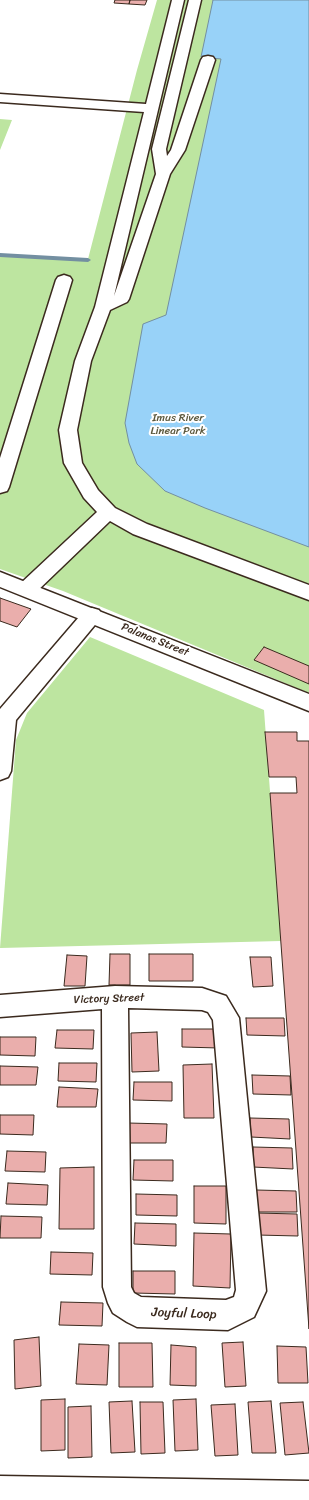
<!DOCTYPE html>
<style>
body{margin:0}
canvas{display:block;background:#fff}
</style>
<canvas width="309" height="1500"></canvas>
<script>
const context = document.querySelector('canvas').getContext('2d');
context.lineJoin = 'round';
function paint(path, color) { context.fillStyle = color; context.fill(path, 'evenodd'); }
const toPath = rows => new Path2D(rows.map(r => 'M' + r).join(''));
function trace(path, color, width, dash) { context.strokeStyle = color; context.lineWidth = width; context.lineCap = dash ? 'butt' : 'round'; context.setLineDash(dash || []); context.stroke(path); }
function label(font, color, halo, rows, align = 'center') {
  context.font = font + ' Sriracha,sans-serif'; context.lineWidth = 4; context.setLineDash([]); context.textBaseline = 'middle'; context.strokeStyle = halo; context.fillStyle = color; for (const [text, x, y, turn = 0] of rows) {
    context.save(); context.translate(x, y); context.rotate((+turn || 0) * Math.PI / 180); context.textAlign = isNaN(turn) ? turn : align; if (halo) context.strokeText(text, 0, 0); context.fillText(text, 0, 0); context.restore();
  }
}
paint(toPath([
 [157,0,309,0,309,693,63,591,0,569,0,255,88,259,137,70],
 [0,119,12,120,0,150],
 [90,637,264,710,281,941,0,948,16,740,27,713]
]), '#bde5a0');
const water = toPath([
 [213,0,309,0,309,547,205,508,165,491,137,464,129,443,125,423,143,324,166,315,221,59,201,57,213,0]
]);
paint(water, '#98d2f8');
trace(water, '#738fa1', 1);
paint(toPath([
 [0,253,88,258,91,260,88,262,0,257,0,253]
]), '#738fa1');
const building = toPath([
 [115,0,130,0,129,4,114,3,115,0],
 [130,0,147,0,145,5,129,4,130,0],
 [0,598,31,609,17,627,0,621,0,598],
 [264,647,309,666,309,684,254,660,264,647],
 [265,732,297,732,297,741,309,741,309,1329,270,793,297,793,296,777,269,777,265,732],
 [110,954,130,954,130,985,109,985,110,954],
 [149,954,193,954,193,981,149,981,149,954],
 [67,955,87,956,85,986,64,986,67,955],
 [250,957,271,957,273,986,253,987,250,957],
 [246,1018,284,1018,285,1036,247,1035,246,1018],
 [182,1029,219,1029,219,1048,182,1047,182,1029],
 [57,1030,94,1030,93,1049,55,1048,57,1030],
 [157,1032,159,1071,132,1072,131,1033,157,1032],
 [0,1037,36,1037,35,1056,0,1055,0,1037],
 [59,1063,97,1063,96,1082,58,1081,59,1063],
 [212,1064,214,1118,184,1118,183,1065,212,1064],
 [0,1066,38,1067,36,1085,0,1085,0,1066],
 [252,1075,290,1076,291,1095,253,1094,252,1075],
 [134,1082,172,1082,172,1101,133,1100,134,1082],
 [59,1087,98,1089,96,1107,57,1107,59,1087],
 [0,1115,34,1115,33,1135,0,1134,0,1115],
 [250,1118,289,1119,290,1139,251,1137,250,1118],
 [128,1123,167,1124,166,1143,127,1143,128,1123],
 [253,1147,292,1148,293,1169,253,1167,253,1147],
 [7,1151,46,1152,45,1172,5,1171,7,1151],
 [134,1160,173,1160,173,1181,133,1180,134,1160],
 [94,1167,94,1229,59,1229,60,1168,94,1167],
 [8,1183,48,1185,47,1205,6,1204,8,1183],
 [194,1186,226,1186,226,1224,194,1223,194,1186],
 [256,1190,296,1191,297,1212,256,1212,256,1190],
 [136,1194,177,1195,177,1216,136,1215,136,1194],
 [256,1213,297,1214,298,1236,257,1235,256,1213],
 [1,1216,42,1217,41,1238,0,1238,1,1216],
 [135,1223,176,1224,176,1246,134,1244,135,1223],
 [194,1233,231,1234,230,1288,193,1286,194,1233],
 [51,1252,93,1253,92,1275,50,1274,51,1252],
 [133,1271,175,1271,175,1294,133,1293,133,1271],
 [61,1302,103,1303,102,1326,59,1325,61,1302],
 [39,1337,41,1386,15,1389,14,1340,39,1337],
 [243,1342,246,1386,225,1387,222,1343,243,1342],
 [119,1343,152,1343,153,1387,119,1387,119,1343],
 [79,1344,109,1345,107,1385,76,1384,79,1344],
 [171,1345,196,1347,196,1386,170,1385,171,1345],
 [277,1346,306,1347,308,1383,278,1383,277,1346],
 [65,1399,65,1450,41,1451,41,1400,65,1399],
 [196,1399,198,1450,175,1451,173,1400,196,1399],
 [132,1401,135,1452,111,1453,109,1402,132,1401],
 [271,1401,276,1453,252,1453,248,1402,271,1401],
 [140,1402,163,1402,165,1453,141,1454,140,1402],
 [303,1402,309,1453,285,1455,280,1403,303,1402],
 [235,1404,238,1455,215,1456,211,1405,235,1404],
 [91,1406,92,1457,68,1458,68,1407,91,1406]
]);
paint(building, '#eaaeac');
trace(building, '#3b2a1e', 1);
const minor = toPath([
 [172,0,184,0,114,296,156,174,152,149,189,0,201,0,166,149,167,156,171,150,201,60,203,57,208,56,213,57,215,60,185,150,170,174,129,299,127,302,110,310,91,361,77,430,82,463,98,490,115,508,147,524,309,585,309,600,133,534,110,521,34,594,27,596,20,594,17,589,20,584,97,512,84,498,64,463,59,430,75,361,95,307,144,112,0,102,0,94,146,104,172,0],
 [64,275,70,277,72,280,9,487,7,491,0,493,0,458,56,280,58,277,64,275],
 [92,608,99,610,102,615,99,620,16,720,11,771,8,777,0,780,0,709,85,610,92,608],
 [115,986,202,988,226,996,239,1018,266,1291,254,1317,228,1330,137,1327,127,1322,113,1313,108,1303,103,1287,102,1009,0,1017,0,995,115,986],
 [128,1008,202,1010,208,1012,213,1020,236,1290,234,1297,226,1300,141,1297,134,1293,131,1287,128,1008],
 [0,1476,309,1481,309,1500,0,1500,0,1476]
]);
const major = toPath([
 [0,572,309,694,309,711,0,587,0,572]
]);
trace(minor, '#3b2a1e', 3);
trace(major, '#3b2a1e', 3);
paint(minor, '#fff');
paint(major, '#fff');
label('11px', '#5c593e', '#fff', [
 ["Imus River",178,418],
 ["Linear Park",178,431]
]);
label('11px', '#3b2a1e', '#fff', [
 ["Palanas Street",155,640,22],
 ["Victory Street",109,999,-2]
]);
label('13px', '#3b2a1e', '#fff', [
 ["Joyful Loop",184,1314,2]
]);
</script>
